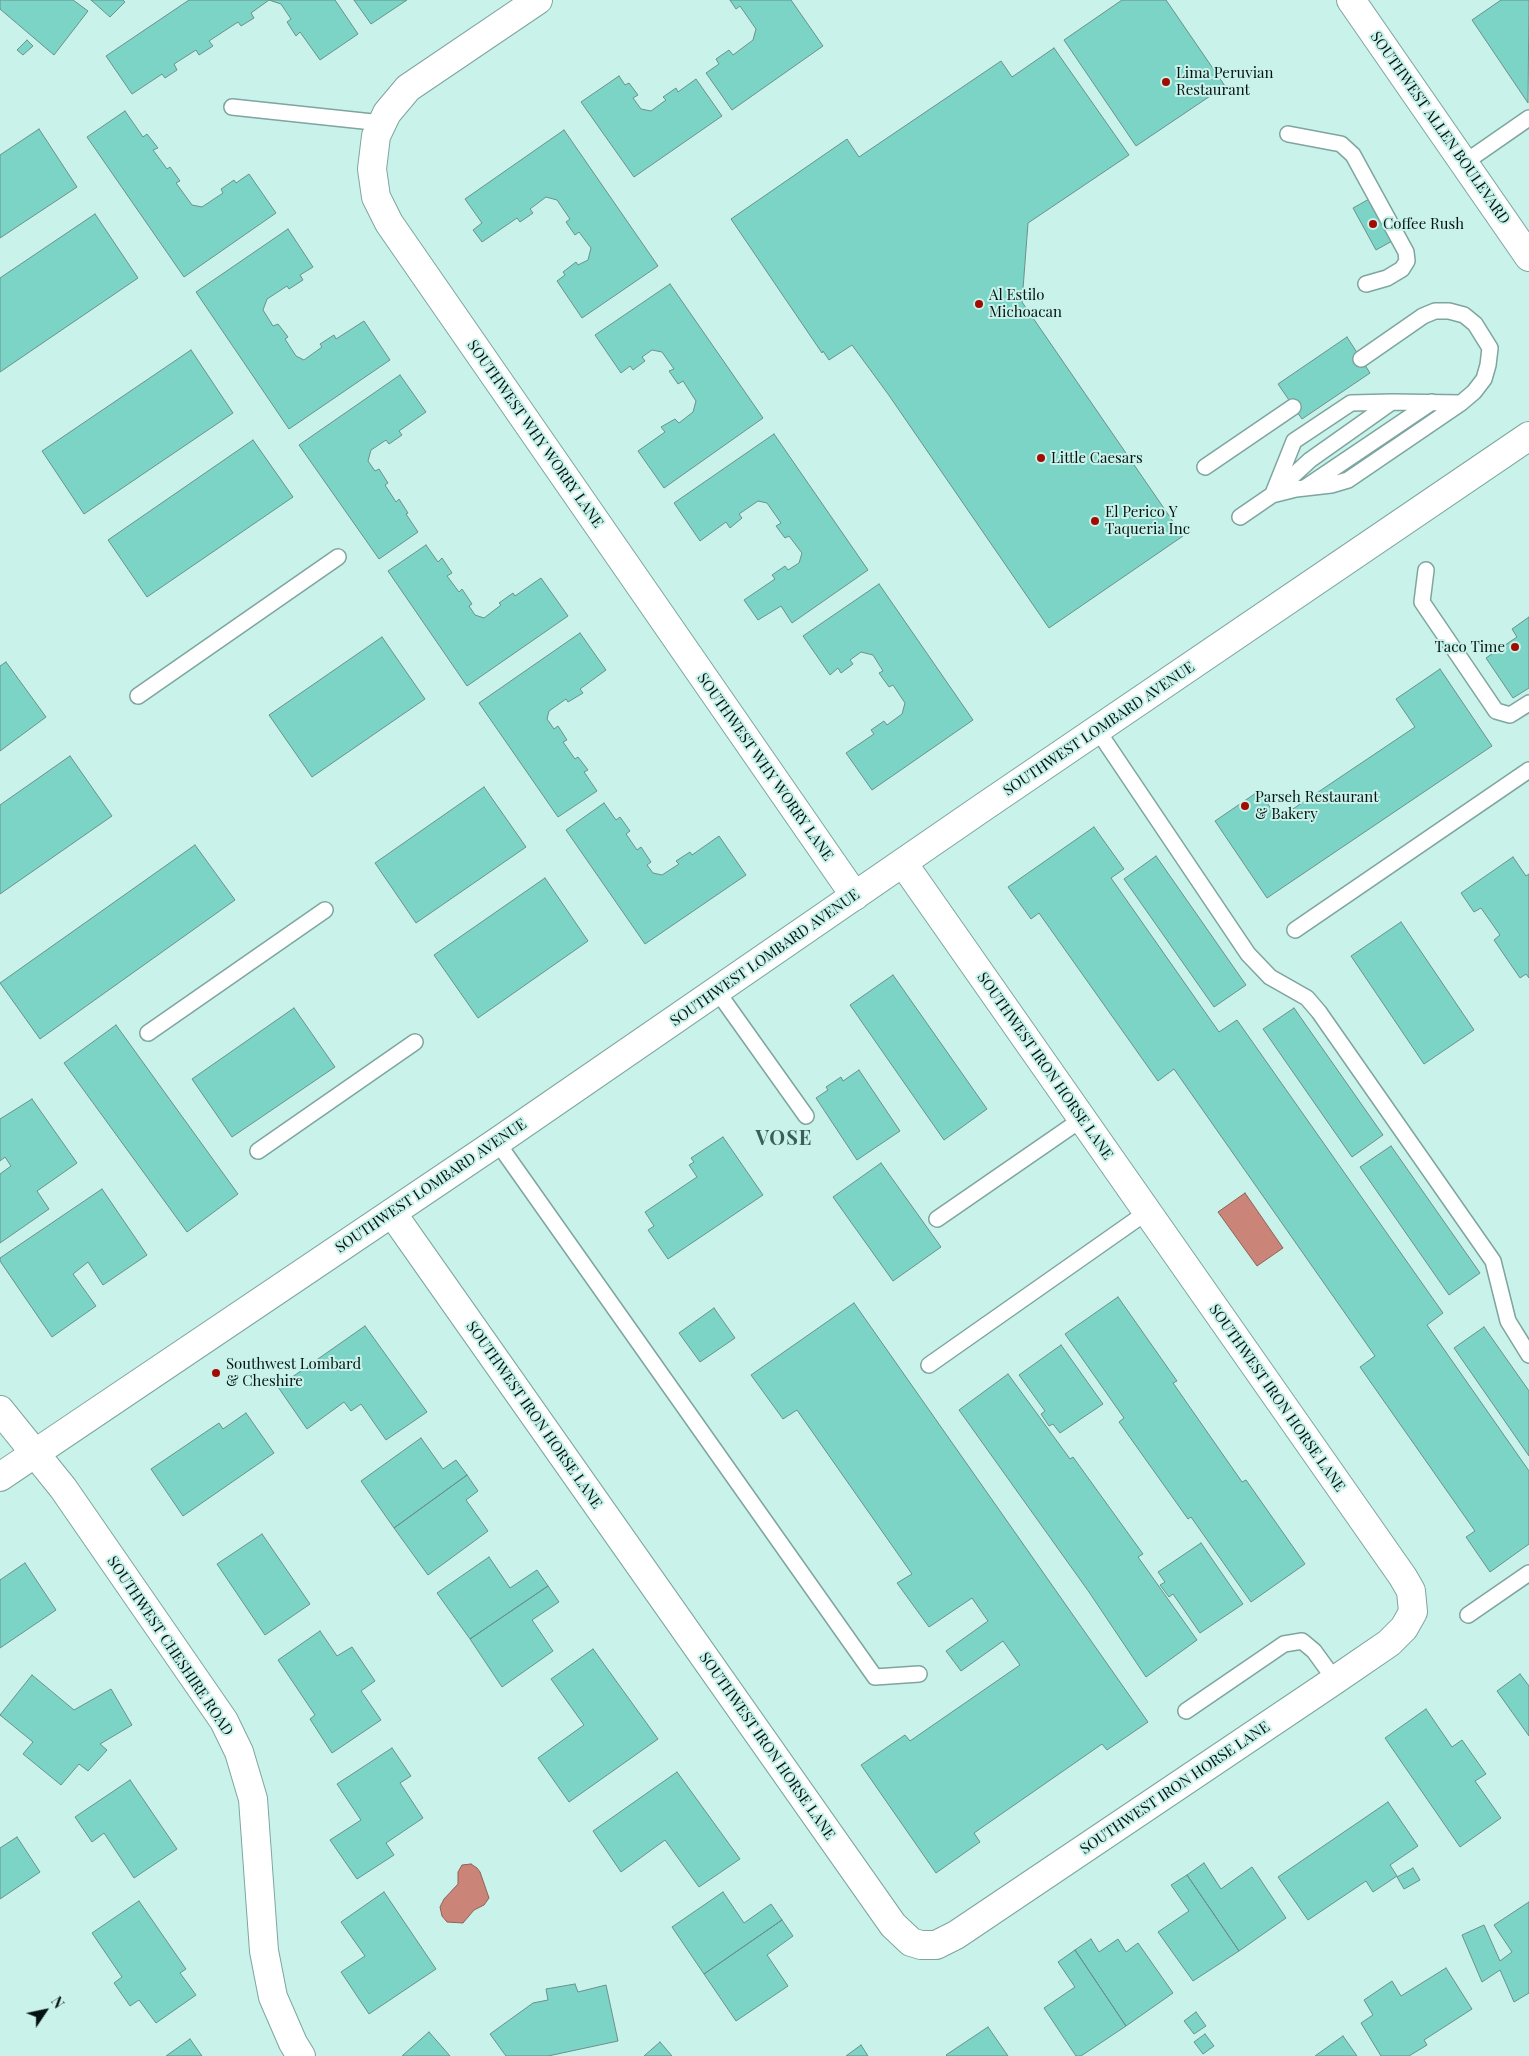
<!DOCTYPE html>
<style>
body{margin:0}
#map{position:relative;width:1529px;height:2056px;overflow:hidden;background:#c8f2ea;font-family:"Playfair Display",serif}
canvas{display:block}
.north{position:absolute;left:20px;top:1986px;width:50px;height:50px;-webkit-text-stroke:4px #c8f2ea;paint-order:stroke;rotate:56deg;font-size:14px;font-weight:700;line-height:20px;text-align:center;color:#041311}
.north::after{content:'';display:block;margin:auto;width:18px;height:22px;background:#041311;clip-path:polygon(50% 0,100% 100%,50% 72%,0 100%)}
</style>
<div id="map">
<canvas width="1529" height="2056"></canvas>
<div class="north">N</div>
</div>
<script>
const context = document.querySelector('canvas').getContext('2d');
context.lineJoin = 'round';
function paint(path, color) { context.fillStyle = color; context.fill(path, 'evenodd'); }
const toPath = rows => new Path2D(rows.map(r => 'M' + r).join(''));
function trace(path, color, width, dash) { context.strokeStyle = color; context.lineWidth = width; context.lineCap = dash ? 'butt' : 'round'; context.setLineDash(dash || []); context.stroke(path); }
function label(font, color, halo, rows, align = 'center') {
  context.font = font + ' "Playfair Display",serif'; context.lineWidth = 4; context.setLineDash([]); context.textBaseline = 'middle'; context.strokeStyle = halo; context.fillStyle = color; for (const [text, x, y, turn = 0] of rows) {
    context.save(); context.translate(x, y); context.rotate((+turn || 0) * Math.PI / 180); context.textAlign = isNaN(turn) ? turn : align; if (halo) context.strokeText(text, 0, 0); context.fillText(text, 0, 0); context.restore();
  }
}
const water = toPath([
 [1245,1193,1283,1248,1257,1266,1218,1212,1245,1193],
 [471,1864,477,1868,480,1872,489,1898,484,1905,474,1910,463,1923,447,1922,442,1916,440,1907,444,1899,458,1884,458,1872,462,1865,471,1864]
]);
paint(water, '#ca8478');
trace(water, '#8f6259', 1);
const building = toPath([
 [0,0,73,0,88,11,54,55,0,9,0,0],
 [91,0,123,0,125,2,110,17,91,0],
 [189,0,335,0,358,34,320,60,300,32,296,36,287,22,291,19,281,4,269,0,251,13,254,18,241,26,238,22,209,41,213,46,199,55,196,50,174,64,177,70,165,78,162,74,132,94,106,56,189,0],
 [354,0,407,0,371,24,354,0],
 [730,0,791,0,823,46,732,110,706,73,719,64,716,59,729,50,733,55,753,40,756,29,740,6,736,9,730,0],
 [1122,0,1166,0,1225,86,1136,146,1064,40,1122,0],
 [1501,0,1529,0,1528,103,1472,20,1501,0],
 [27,40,33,46,23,55,17,50,27,40],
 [1054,48,1129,155,1028,223,1022,302,1183,536,1049,628,888,394,852,345,829,360,823,351,822,353,731,219,847,139,859,157,1001,61,1012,77,1054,48],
 [619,76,625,85,629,83,638,95,633,98,641,109,651,111,666,100,663,97,676,88,678,92,696,79,722,116,634,177,581,102,619,76],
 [125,111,143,137,147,134,158,148,153,150,167,169,170,167,180,181,176,183,192,205,202,207,223,193,221,189,234,180,236,183,249,174,276,213,184,277,87,137,125,111],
 [39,129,77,187,0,238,0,155,39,129],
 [564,130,658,266,582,318,557,281,565,275,563,272,576,262,578,265,588,260,591,248,579,232,575,235,566,222,570,219,557,200,546,197,530,209,533,213,520,222,517,218,482,242,473,230,482,223,465,199,564,130],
 [1371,198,1394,240,1376,250,1353,208,1371,198],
 [95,214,138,278,0,372,0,278,95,214],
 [288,229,313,267,300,275,303,280,289,289,287,286,267,299,263,310,273,326,278,324,288,337,285,339,296,356,304,360,322,347,320,344,334,335,336,339,364,321,390,360,289,429,196,292,288,229],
 [670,284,763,418,664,488,638,451,665,432,661,427,675,419,679,423,693,412,696,401,683,381,678,384,669,371,674,369,662,352,652,350,642,357,645,361,633,370,630,366,621,373,595,335,670,284],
 [1347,337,1370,373,1302,419,1278,384,1347,337],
 [191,350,233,413,84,514,42,451,191,350],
 [400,375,426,412,399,431,402,435,389,444,386,440,371,450,368,461,375,471,379,469,388,483,385,485,396,502,399,499,408,513,406,514,418,532,379,559,299,445,400,375],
 [774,434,868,570,792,623,781,606,758,620,744,600,775,579,772,575,785,566,788,570,799,563,802,553,789,536,785,538,776,526,781,523,767,503,758,501,739,514,742,518,730,528,726,522,700,541,674,503,774,434],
 [253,440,293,497,147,597,108,540,253,440],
 [426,545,438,562,442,558,452,573,447,576,459,592,462,589,472,604,469,606,475,615,484,618,501,605,499,603,513,593,515,596,541,578,568,616,467,686,388,571,426,545],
 [879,584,973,720,872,790,846,753,874,734,871,730,884,721,887,725,902,714,905,703,893,685,889,687,879,673,883,671,873,655,861,652,850,660,853,664,841,673,838,668,830,675,803,636,879,584],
 [1529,617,1529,688,1513,698,1486,658,1517,637,1512,629,1529,617],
 [580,633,606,670,580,689,583,693,568,702,566,699,549,711,547,719,554,729,558,726,567,740,563,742,575,759,578,757,588,770,584,772,597,791,558,817,479,703,580,633],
 [382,637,425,699,312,777,269,715,382,637],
 [6,662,46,717,0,751,0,666,6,662],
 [1440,669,1492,746,1267,898,1215,821,1259,791,1278,819,1415,727,1396,699,1440,669],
 [70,756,112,816,0,894,0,805,70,756],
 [484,787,526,847,416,923,375,863,484,787],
 [604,803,616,820,620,817,630,831,626,834,637,850,641,847,651,862,647,865,653,873,662,875,679,864,676,861,690,852,692,855,719,836,746,875,645,944,566,830,604,803],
 [1094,827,1124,869,1111,878,1219,1032,1237,1020,1443,1313,1427,1325,1529,1471,1529,1544,1490,1572,1466,1537,1475,1531,1360,1367,1375,1356,1174,1069,1158,1081,1039,913,1031,919,1008,887,1094,827],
 [195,845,235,900,40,1039,0,983,195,845],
 [1156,856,1246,985,1214,1007,1124,879,1156,856],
 [1513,857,1526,876,1529,874,1529,978,1526,974,1520,978,1494,940,1500,935,1481,908,1474,912,1461,893,1513,857],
 [545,878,588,941,478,1018,434,955,545,878],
 [1401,922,1474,1030,1424,1064,1351,956,1401,922],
 [893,975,987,1109,944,1140,850,1005,893,975],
 [294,1008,335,1067,232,1137,192,1079,294,1008],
 [1294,1008,1383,1135,1352,1157,1263,1029,1294,1008],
 [116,1025,238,1194,187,1232,64,1063,116,1025],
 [859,1070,900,1131,857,1160,816,1098,828,1090,826,1087,841,1077,843,1081,859,1070],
 [32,1099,77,1163,37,1191,49,1209,0,1243,0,1174,11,1166,5,1157,0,1161,0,1119,32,1099],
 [723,1137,763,1195,668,1259,648,1230,654,1226,645,1212,697,1177,689,1165,694,1162,691,1158,723,1137],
 [1391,1146,1480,1273,1449,1295,1360,1167,1391,1146],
 [881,1163,941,1247,893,1281,833,1197,881,1163],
 [102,1189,147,1255,103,1285,88,1262,73,1274,96,1306,52,1337,0,1261,0,1258,102,1189],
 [1118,1297,1177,1381,1173,1383,1242,1482,1246,1480,1305,1564,1251,1602,1191,1517,1188,1519,1119,1422,1124,1418,1065,1334,1118,1297],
 [854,1303,1148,1722,1107,1750,1102,1744,974,1833,980,1842,936,1873,861,1765,905,1735,910,1741,1020,1665,1003,1641,961,1671,946,1651,988,1621,972,1598,929,1627,897,1583,912,1574,797,1410,783,1419,751,1375,854,1303],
 [714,1308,735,1338,700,1362,679,1333,714,1308],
 [365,1326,427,1412,386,1440,361,1404,351,1411,344,1402,307,1429,278,1387,365,1326],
 [1484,1327,1529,1391,1529,1456,1454,1348,1484,1327],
 [1061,1345,1103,1404,1060,1433,1053,1424,1049,1426,1041,1414,1045,1411,1019,1375,1061,1345],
 [1008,1374,1070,1459,1073,1457,1143,1554,1138,1557,1197,1640,1146,1677,1089,1592,959,1410,1008,1374],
 [246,1413,274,1453,183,1516,151,1469,219,1423,223,1429,246,1413],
 [421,1438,443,1469,456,1460,467,1475,394,1528,361,1481,421,1438],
 [467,1475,478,1491,466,1500,488,1531,428,1575,394,1528,467,1475],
 [262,1534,310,1604,265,1635,217,1564,262,1534],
 [1201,1543,1243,1604,1200,1633,1173,1594,1169,1597,1160,1585,1165,1582,1158,1572,1201,1543],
 [489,1557,510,1588,537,1570,548,1586,470,1639,437,1593,489,1557],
 [25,1563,56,1610,0,1648,0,1580,25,1563],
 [548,1586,559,1602,532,1620,553,1651,502,1687,470,1639,548,1586],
 [320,1631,337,1656,352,1647,375,1681,361,1691,381,1720,332,1753,310,1719,315,1715,278,1660,320,1631],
 [593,1649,658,1739,569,1802,538,1758,584,1725,551,1679,593,1649],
 [1520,1674,1529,1686,1529,1736,1497,1691,1520,1674],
 [32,1675,74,1710,111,1689,132,1725,100,1744,107,1750,88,1771,79,1764,61,1785,23,1754,33,1742,0,1715,32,1675],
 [1426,1709,1452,1747,1462,1740,1486,1774,1475,1781,1501,1818,1460,1847,1385,1738,1426,1709],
 [392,1748,411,1776,400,1783,423,1818,386,1843,394,1855,357,1879,330,1840,361,1820,337,1784,392,1748],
 [677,1772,740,1859,699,1887,665,1840,621,1872,593,1831,677,1772],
 [130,1780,177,1849,134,1878,104,1833,92,1842,75,1817,130,1780],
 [1388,1802,1418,1846,1390,1865,1397,1876,1373,1892,1366,1881,1308,1920,1278,1877,1388,1802],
 [17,1837,40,1872,0,1899,0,1848,17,1837],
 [1204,1863,1221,1889,1252,1867,1286,1918,1239,1951,1187,1875,1204,1863],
 [1413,1868,1420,1880,1404,1889,1397,1877,1413,1868],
 [1187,1875,1239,1951,1193,1981,1158,1932,1189,1911,1171,1885,1187,1875],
 [384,1892,436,1969,369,2014,341,1972,365,1956,341,1922,384,1892],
 [723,1892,744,1923,771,1904,782,1920,704,1974,672,1927,723,1892],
 [139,1901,186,1969,180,1973,196,1995,156,2023,139,2000,130,2006,114,1983,122,1977,92,1933,139,1901],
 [1529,1902,1529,1993,1514,2002,1500,1970,1482,1982,1462,1935,1484,1925,1500,1961,1512,1952,1494,1925,1529,1902],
 [782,1920,793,1936,767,1955,788,1986,736,2021,704,1974,782,1920],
 [1091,1939,1099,1952,1118,1939,1126,1952,1138,1943,1173,1993,1126,2026,1075,1950,1091,1939],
 [1075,1950,1126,2026,1081,2056,1076,2056,1044,2008,1075,1987,1058,1962,1075,1950],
 [1446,1968,1472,2009,1424,2040,1427,2045,1409,2056,1381,2056,1361,2023,1373,2015,1364,2000,1392,1981,1401,1996,1446,1968],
 [575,1984,578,1992,606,1985,618,2041,548,2056,506,2056,490,2034,533,2003,548,2000,546,1989,575,1984],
 [1196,2012,1206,2026,1194,2034,1184,2021,1196,2012],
 [988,2027,1008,2056,947,2056,946,2055,988,2027],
 [429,2032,450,2056,402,2056,429,2032],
 [1205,2034,1214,2046,1203,2054,1194,2042,1205,2034],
 [1343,2036,1357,2056,1315,2056,1343,2036],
 [190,2039,202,2056,166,2056,190,2039],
 [660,2042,672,2056,644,2056,660,2042],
 [861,2045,868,2056,846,2056,861,2045]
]);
paint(building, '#7bd4c6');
trace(building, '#6a918b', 1);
const service = toPath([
 [232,107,382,123],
 [1288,134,1341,144,1353,155,1406,252,1407,261,1402,269,1387,278,1366,284],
 [1464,163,1529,118],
 [1205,467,1293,407],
 [1306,487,1432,402],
 [1274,491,1294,441,1351,403,1392,402],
 [1272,495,1296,489,1331,485,1348,480,1461,403,1474,392,1484,379,1488,365,1490,348,1475,324,1464,315,1449,311,1435,311,1423,316,1361,359],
 [1240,517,1272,495,1310,460,1392,402,1461,403],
 [1426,570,1422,602,1496,711,1510,715,1529,703],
 [138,696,338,557],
 [1098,731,1248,954,1270,977,1307,998,1319,1012,1493,1261,1508,1321,1529,1355],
 [1295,930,1529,770],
 [717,991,806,1116],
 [148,1033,325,910],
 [497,1142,875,1677,919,1674],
 [258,1151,415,1042],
 [937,1219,1082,1119],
 [929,1365,1147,1212],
 [1468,1615,1529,1573],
 [1186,1711,1284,1644,1302,1641,1314,1651,1335,1680]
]);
const minor = toPath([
 [538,0,408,88,387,113,376,136,372,169,376,197,389,223,855,896],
 [392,1213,893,1925,911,1942,921,1945,936,1945,956,1935,1335,1680,1389,1643,1404,1628,1413,1612,1411,1591,1403,1577,903,863],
 [0,1410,63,1488,224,1721,239,1752,253,1799,264,1951,273,1997,293,2043,301,2056]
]);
const tertiary = toPath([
 [0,1477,497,1142,982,808,1529,436]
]);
const secondary = toPath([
 [1351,0,1529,257]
]);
trace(service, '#7ea59f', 18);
trace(minor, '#7ea59f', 30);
trace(tertiary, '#7ea59f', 30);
trace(secondary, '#7ea59f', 30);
trace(service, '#fff', 15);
trace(minor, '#fff', 28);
trace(tertiary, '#fff', 28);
trace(secondary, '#fff', 28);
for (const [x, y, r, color] of [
 [1166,82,5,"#a20b00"],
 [1373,224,5,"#a20b00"],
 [979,304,5,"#a20b00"],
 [1041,458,5,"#a20b00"],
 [1095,521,5,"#a20b00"],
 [1515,647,5,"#a20b00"],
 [1245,806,5,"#a20b00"],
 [216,1373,5,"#a20b00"]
]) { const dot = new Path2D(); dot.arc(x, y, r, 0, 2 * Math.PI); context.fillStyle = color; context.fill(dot); trace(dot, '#c8f2ea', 2); }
label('15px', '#041311', '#c8f2ea', [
 ["Lima Peruvian",1176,73],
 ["Restaurant",1176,90],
 ["Coffee Rush",1383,224],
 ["Al Estilo",989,295],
 ["Michoacan",989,312],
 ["Little Caesars",1051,458],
 ["El Perico Y",1105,512],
 ["Taqueria Inc",1105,529],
 ["Taco Time",1505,647,"right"],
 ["Parseh Restaurant",1255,797],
 ["& Bakery",1255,814],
 ["Southwest Lombard",226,1364],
 ["& Cheshire",226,1381]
], 'left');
label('15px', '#041311', '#c8f2ea', [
 ["SOUTHWEST ALLEN BOULEVARD",1440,128,55],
 ["SOUTHWEST WHY WORRY LANE",535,434,55],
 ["SOUTHWEST LOMBARD AVENUE",1099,729,-34],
 ["SOUTHWEST WHY WORRY LANE",765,767,55],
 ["SOUTHWEST LOMBARD AVENUE",765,958,-35],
 ["SOUTHWEST IRON HORSE LANE",1045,1066,55],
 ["SOUTHWEST LOMBARD AVENUE",431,1186,-34],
 ["SOUTHWEST IRON HORSE LANE",1277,1398,55],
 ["SOUTHWEST IRON HORSE LANE",534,1415,55],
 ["SOUTHWEST CHESHIRE ROAD",170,1646,56],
 ["SOUTHWEST IRON HORSE LANE",767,1746,55],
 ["SOUTHWEST IRON HORSE LANE",1175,1788,-34]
]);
context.letterSpacing = '1px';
label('bold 20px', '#3a5f59', '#c8f2ea', [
 ["VOSE",784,1139]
]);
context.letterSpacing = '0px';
</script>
